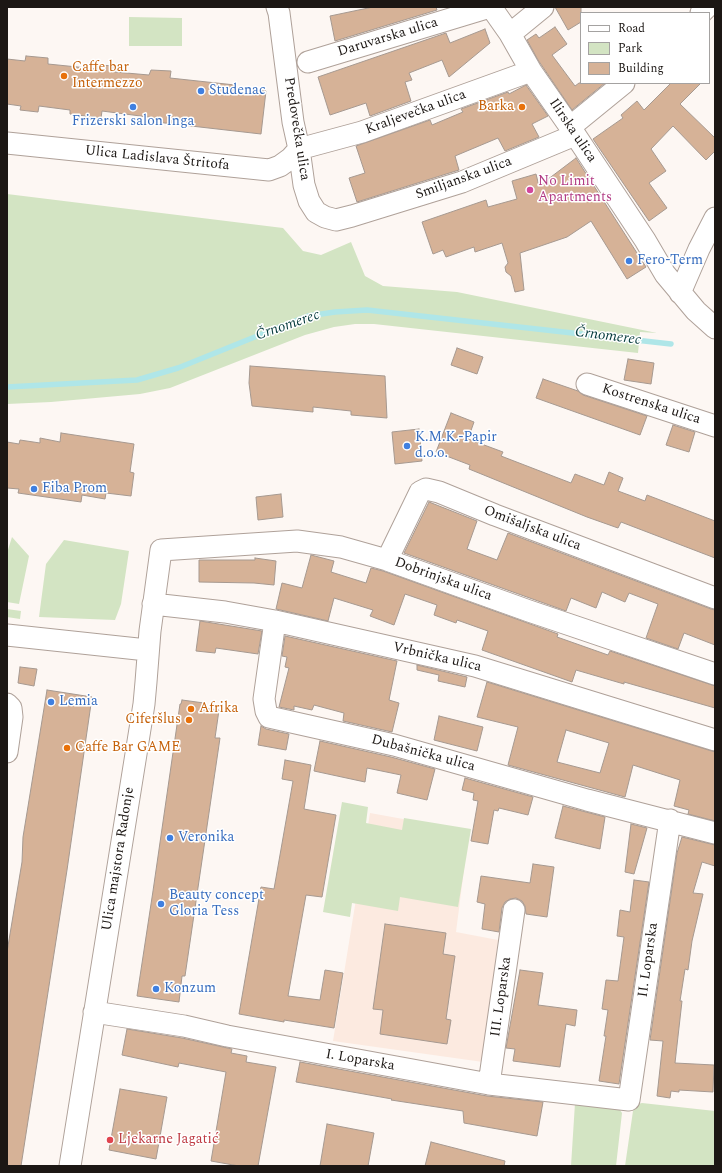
<!DOCTYPE html>
<meta charset="utf-8">
<style>
body{margin:0}
#map{position:relative;width:722px;height:1173px;overflow:hidden;background:#fdf7f3;font-family:Spectral,serif}
canvas{display:block}
.frame{position:absolute;inset:0;border:8px solid #1c1714;pointer-events:none}
.legend{position:absolute;left:580px;top:12px;width:130px;height:72px;box-sizing:border-box;background:#fff;border:1px solid #a4a2a1;margin:0;padding:5px 7px;list-style:none;font-size:12px;color:#1c1714}
.legend li{display:flex;align-items:center;gap:8px;height:20px}
.legend b{width:20px;border:1px solid #a4a2a1}
</style>
<div id="map">
<canvas width="722" height="1173"></canvas>
<div class="frame"></div>
<ul class="legend">
<li><b style="height:5px;background:#fff"></b>Road</li>
<li><b style="height:11px;background:#d3e4c3"></b>Park</li>
<li><b style="height:11px;background:#d6b297"></b>Building</li>
</ul>
</div>
<script>
const context = document.querySelector('canvas').getContext('2d');
context.lineJoin = 'round';
function paint(path, color) { context.fillStyle = color; context.fill(path, 'evenodd'); }
const toPath = rows => new Path2D(rows.map(r => 'M' + r).join(''));
function trace(path, color, width, dash) { context.strokeStyle = color; context.lineWidth = width; context.lineCap = dash ? 'butt' : 'round'; context.setLineDash(dash || []); context.stroke(path); }
function label(font, color, halo, rows, align = 'center') {
  context.font = font + ' Spectral,serif'; context.lineWidth = 3; context.setLineDash([]); context.textBaseline = 'middle'; context.strokeStyle = halo; context.fillStyle = color; for (const [text, x, y, turn = 0] of rows) {
    context.save(); context.translate(x, y); context.rotate((+turn || 0) * Math.PI / 180); context.textAlign = isNaN(turn) ? turn : align; if (halo) context.strokeText(text, 0, 0); context.fillText(text, 0, 0); context.restore();
  }
}
paint(toPath([
 [370,813,469,831,456,932,498,940,483,1062,333,1041]
]), '#fceae0');
paint(toPath([
 [129,17,182,18,182,46,129,46],
 [7,194,283,228,303,251,321,255,351,242,365,276,383,286,457,292,657,333,640,332,638,353,374,324,355,324,334,327,305,335,170,388,140,394,51,402,7,404],
 [12,537,29,556,19,604,7,602,7,553],
 [64,540,129,551,121,604,115,620,39,617,46,564],
 [7,609,21,611,20,619,7,617],
 [342,802,368,807,366,823,402,830,404,818,471,829,458,907,400,897,398,911,352,903,350,917,323,912],
 [575,1103,615,1108,620,1110,622,1113,616,1166,571,1166],
 [642,1103,715,1111,715,1166,625,1166,633,1111,638,1104]
]), '#d3e4c3');
trace(toPath([
 [7,387,137,380,178,368,272,330,308,316,335,312,367,310,671,344]
]), '#afe6e8', 5.5);
const building = toPath([
 [373,7,436,7,437,10,335,41,330,16,373,7],
 [555,7,581,7,581,22,568,30,555,7],
 [555,27,567,44,552,55,575,86,579,83,605,83,572,110,538,60,527,40,536,34,539,38,555,27],
 [485,29,490,43,449,77,442,60,409,73,412,80,405,82,411,101,370,116,366,103,330,115,318,77,446,33,450,43,485,29],
 [26,56,48,58,48,64,97,69,98,65,116,66,115,72,149,75,151,70,171,71,170,78,235,85,235,88,266,91,261,134,156,122,156,118,102,111,101,118,70,114,70,110,39,106,38,112,20,110,21,106,7,104,7,59,25,61,26,56],
 [671,83,701,83,680,104,715,138,715,151,706,160,673,126,651,149,666,171,649,183,667,208,649,221,593,139,623,118,621,115,637,101,644,110,671,83],
 [526,85,548,116,532,124,539,137,505,151,498,138,455,156,459,170,357,202,349,178,365,173,356,146,430,120,432,125,463,112,461,109,508,92,509,94,526,85],
 [576,158,646,267,627,279,591,221,567,237,520,253,524,290,515,292,511,276,506,272,505,267,508,263,502,243,475,252,474,247,446,257,443,250,433,254,422,222,486,200,488,207,517,199,512,181,536,174,539,186,576,158],
 [457,348,483,357,477,374,451,365,457,348],
 [628,359,654,363,651,384,624,380,628,359],
 [250,366,385,376,387,418,351,415,351,411,313,407,313,412,252,406,249,383,250,366],
 [543,379,578,391,583,395,647,416,640,435,536,398,543,379],
 [451,413,474,422,468,439,503,452,501,456,571,483,575,474,604,485,609,472,623,478,618,491,645,501,647,495,715,521,715,558,621,522,618,528,587,517,469,469,470,465,436,452,451,413],
 [673,425,695,432,689,452,666,445,673,425],
 [419,429,422,461,395,464,392,432,419,429],
 [61,433,134,444,130,472,134,473,131,496,106,493,105,499,82,495,81,502,18,493,19,489,7,488,7,442,19,444,20,440,40,443,40,438,60,442,61,433],
 [281,494,283,517,258,520,256,497,281,494],
 [429,502,477,521,467,549,497,560,508,533,711,609,715,610,715,645,684,633,678,649,646,638,658,604,629,593,625,602,602,592,596,608,571,598,566,611,404,553,429,502],
 [311,555,334,561,331,572,366,583,371,568,383,571,558,634,557,637,608,655,610,651,715,686,715,708,624,682,624,684,576,670,572,682,482,650,488,631,457,620,456,623,434,615,437,605,405,594,394,625,370,616,373,610,334,598,328,621,276,609,282,583,302,588,311,555],
 [255,558,276,561,274,585,254,583,199,582,199,560,255,560,255,558],
 [200,621,262,631,258,654,216,648,215,653,196,651,200,621],
 [285,636,397,661,389,700,399,703,392,732,343,721,344,713,314,705,312,710,294,706,294,710,279,707,289,668,285,667,287,657,282,656,285,636],
 [417,665,467,677,465,687,438,681,439,675,417,670,417,665],
 [20,667,37,669,34,686,18,683,20,667],
 [487,682,715,752,715,821,688,814,689,810,674,806,680,780,633,765,625,797,508,765,518,727,477,717,487,682],
 [566,730,609,743,600,773,557,762,566,730],
 [47,690,92,697,67,870,21,1166,7,1166,7,952,22,862,23,837,47,690],
 [182,700,204,703,204,708,219,710,215,738,220,738,185,976,182,976,179,1002,137,996,153,891,180,704,181,704,182,700],
 [439,716,483,727,477,751,434,740,439,716],
 [261,726,266,729,289,734,286,750,258,745,261,726],
 [320,741,391,757,435,769,427,800,397,793,401,775,367,768,365,782,314,771,320,741],
 [285,760,311,765,304,809,336,815,322,897,306,895,288,996,320,1000,325,970,343,973,334,1028,284,1020,284,1022,239,1014,261,887,274,889,293,781,282,779,285,760],
 [465,778,533,797,528,815,499,808,498,811,494,810,488,844,471,841,478,801,473,800,474,793,462,790,465,778],
 [563,806,605,817,600,849,555,838,563,806],
 [631,824,647,828,634,874,625,872,631,824],
 [682,837,715,845,715,866,702,862,693,893,703,894,692,941,688,970,685,969,680,1001,682,1001,675,1063,714,1065,713,1092,679,1090,679,1092,671,1091,670,1098,657,1096,663,1041,650,1040,677,853,682,837],
 [533,864,554,867,547,917,526,914,525,906,522,901,516,898,510,899,505,902,502,908,499,932,482,929,485,904,477,902,481,876,530,883,533,864],
 [634,880,649,882,619,1084,599,1081,606,1036,604,1036,608,1010,602,1009,606,980,618,981,624,937,617,936,620,910,630,912,634,880],
 [385,924,446,933,443,954,455,956,446,1019,451,1020,447,1044,380,1034,383,1010,373,1009,385,924],
 [520,970,543,973,538,1005,577,1010,575,1026,566,1024,560,1067,513,1061,515,1049,506,1048,520,970],
 [127,1029,182,1038,232,1049,231,1053,247,1056,246,1062,276,1067,258,1166,239,1166,211,1161,226,1072,179,1063,178,1067,122,1055,127,1029],
 [300,1062,487,1096,543,1102,537,1136,464,1123,463,1111,391,1100,392,1099,296,1082,300,1062],
 [120,1089,167,1097,156,1159,109,1150,120,1089],
 [327,1124,374,1133,368,1166,320,1166,327,1124],
 [431,1142,505,1161,504,1166,425,1166,431,1142]
]);
paint(building, '#d6b297');
trace(building, '#a69990', 1);
const minor = toPath([
 [277,7,279,13,293,122,299,149,304,185,309,201,316,212,325,217,336,220,352,216,462,182,575,135],
 [491,7,510,34,531,71,570,127,645,240,665,274,696,311,715,328],
 [701,13,707,7],
 [510,34,543,7],
 [308,62,490,7],
 [570,127,624,83],
 [7,143,269,170,280,166,291,158,299,149,362,132,531,71],
 [680,293,699,249,715,218],
 [587,384,715,426],
 [387,560,420,492,426,489,439,492,495,515,715,598],
 [153,604,225,612,275,621,475,666,715,740],
 [275,621,264,699,266,711,269,717,394,745,587,800,715,833],
 [7,635,147,650],
 [7,704,11,708,12,717,7,752],
 [94,1012,184,1026,227,1036,489,1084,629,1100,670,820],
 [489,1084,514,910],
 [70,1166,144,704,146,682,150,631,161,550,297,541,341,547,387,560,529,611,715,674]
]);
trace(minor, '#afa199', 23);
trace(minor, '#fff', 21);
for (const [x, y, r, color] of [
 [64,76,4,"#e8710a"],
 [201,91,4,"#3f7fe0"],
 [133,107,4,"#3f7fe0"],
 [522,107,4,"#e8710a"],
 [530,190,4,"#d1479c"],
 [629,261,4,"#3f7fe0"],
 [407,446,4,"#3f7fe0"],
 [34,489,4,"#3f7fe0"],
 [51,702,4,"#3f7fe0"],
 [191,709,4,"#e8710a"],
 [189,720,4,"#e8710a"],
 [67,748,4,"#e8710a"],
 [170,838,4,"#3f7fe0"],
 [161,904,4,"#3f7fe0"],
 [156,989,4,"#3f7fe0"],
 [110,1140,4,"#e0444e"]
]) { const dot = new Path2D(); dot.arc(x, y, r, 0, 2 * Math.PI); context.fillStyle = color; context.fill(dot); trace(dot, '#fff', 1.5); }
label('14px', '#1c1714', '#fff', [
 ["Daruvarska ulica",388,38,-17],
 ["Kraljevečka ulica",416,113,-20],
 ["Predovečka ulica",296,129,81],
 ["Ilirska ulica",572,131,56],
 ["Ulica Ladislava Štritofa",157,159,6],
 ["Smiljanska ulica",464,179,-20],
 ["Kostrenska ulica",651,405,18],
 ["Omišaljska ulica",532,529,21],
 ["Dobrinjska ulica",443,580,20],
 ["Vrbnička ulica",437,658,13],
 ["Dubašnička ulica",423,754,15],
 ["Ulica majstora Radonje",119,859,-81],
 ["II. Loparska",649,960,-82],
 ["III. Loparska",502,997,-82],
 ["I. Loparska",360,1061,10]
]);
label('14px', '#c56008', '#fff', [
 ["Caffe bar",72,68],
 ["Intermezzo",72,84],
 ["Barka",514,107,"right"],
 ["Afrika",199,709],
 ["Ciferšlus",181,720,"right"],
 ["Caffe Bar GAME",75,748]
], 'left');
label('14px', '#366cbe', '#fff', [
 ["Studenac",209,91],
 ["Frizerski salon Inga",133,122,"center"],
 ["Fero-Term",637,261],
 ["K.M.K.-Papir",415,438],
 ["d.o.o.",415,454],
 ["Fiba Prom",42,489],
 ["Lemia",59,702],
 ["Veronika",178,838],
 ["Beauty concept",169,896],
 ["Gloria Tess",169,912],
 ["Konzum",164,989]
], 'left');
label('14px', '#b23c85', '#fff', [
 ["No Limit",538,182],
 ["Apartments",538,198]
], 'left');
label('14px', '#be3a42', '#fff', [
 ["Ljekarne Jagatić",118,1140]
], 'left');
label('italic 15px', '#03393b', '#fff', [
 ["Črnomerec",288,326,-19],
 ["Črnomerec",608,337,7]
]);
</script>
